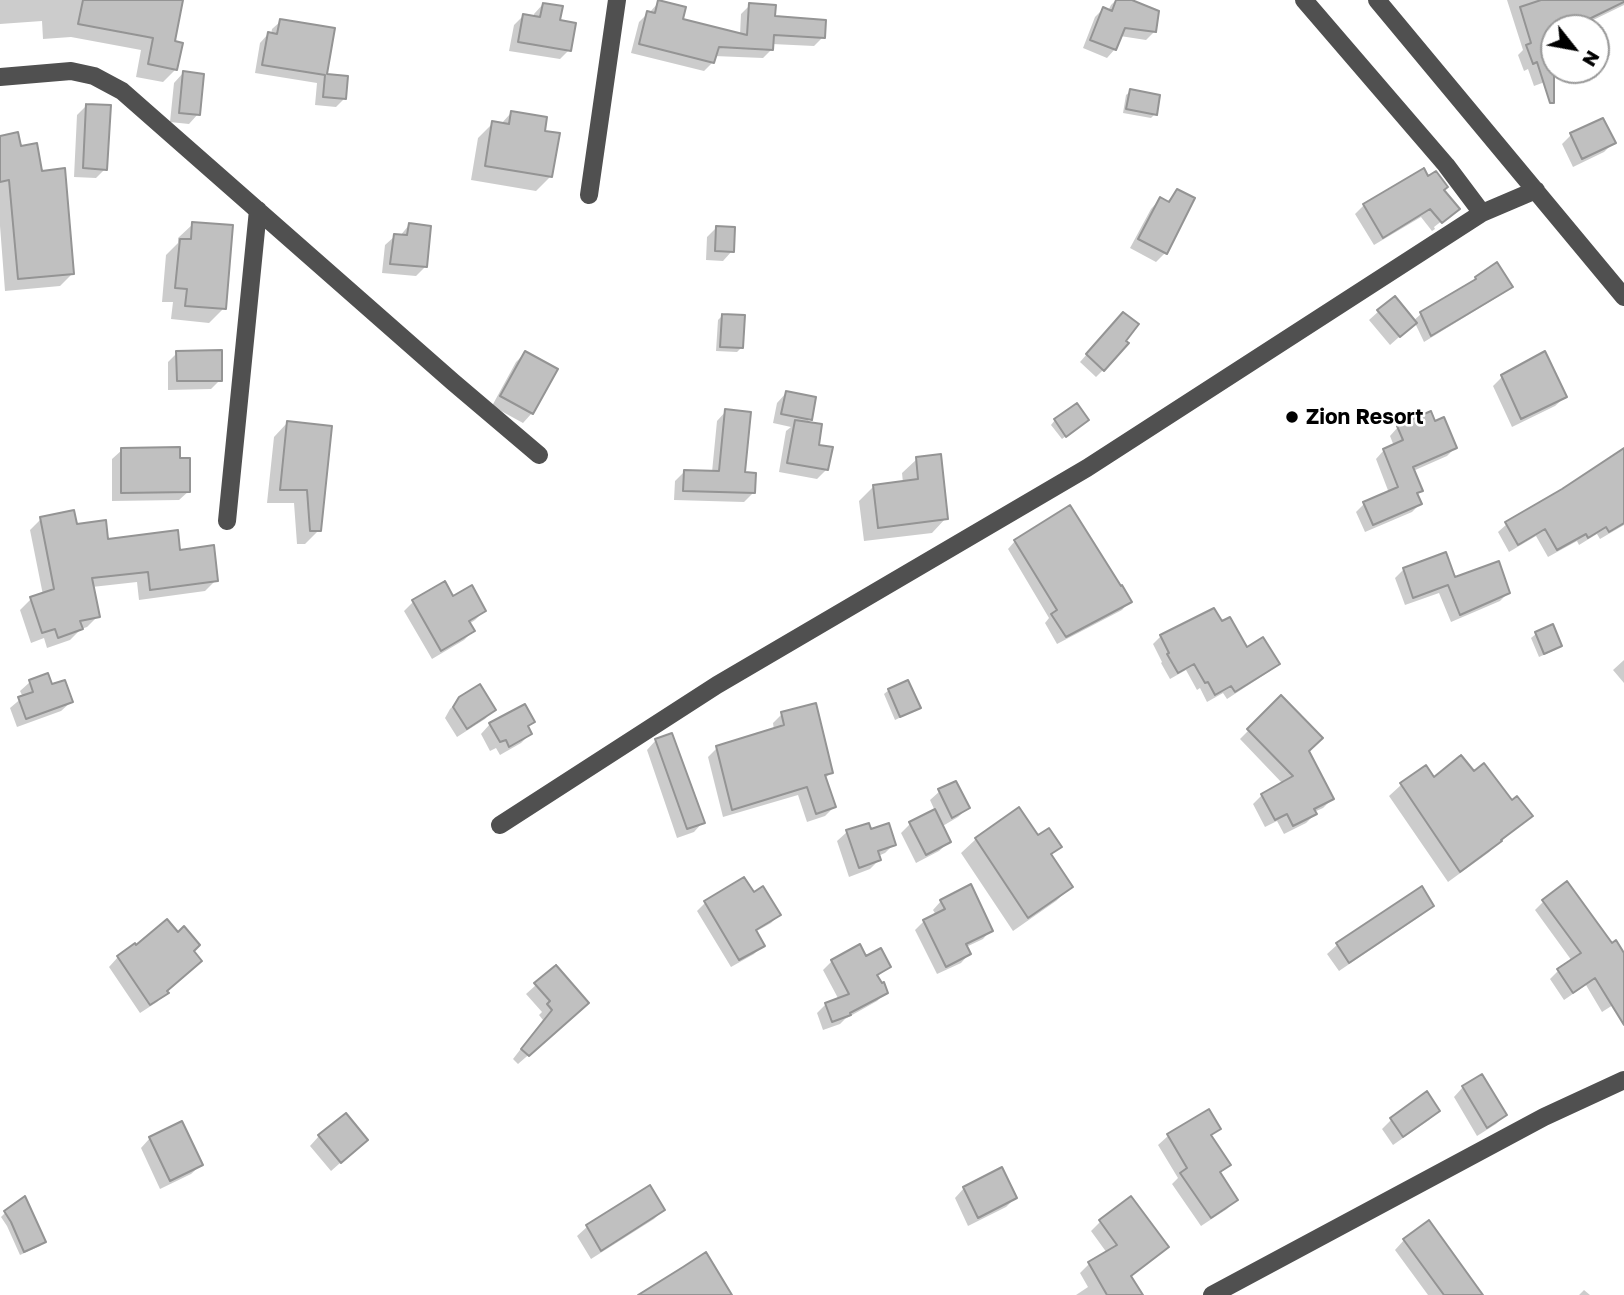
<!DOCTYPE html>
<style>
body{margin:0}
#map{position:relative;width:1624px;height:1295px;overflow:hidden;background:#fff;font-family:"Golos Text",sans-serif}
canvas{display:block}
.north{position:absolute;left:1540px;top:14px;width:70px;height:70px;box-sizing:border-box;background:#fff;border:2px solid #999;border-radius:50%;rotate:121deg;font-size:19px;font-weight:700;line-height:28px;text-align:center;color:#000}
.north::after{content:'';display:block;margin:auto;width:24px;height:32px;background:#000;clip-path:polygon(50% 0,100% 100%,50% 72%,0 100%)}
</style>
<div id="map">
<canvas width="1624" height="1295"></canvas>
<div class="north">N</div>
</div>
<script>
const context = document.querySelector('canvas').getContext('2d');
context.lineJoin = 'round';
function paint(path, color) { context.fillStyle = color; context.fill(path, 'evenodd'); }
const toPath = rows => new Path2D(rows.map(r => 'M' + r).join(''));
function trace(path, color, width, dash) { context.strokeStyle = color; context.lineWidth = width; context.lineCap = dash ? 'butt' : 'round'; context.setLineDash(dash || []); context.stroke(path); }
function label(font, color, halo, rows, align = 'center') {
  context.font = font + ' "Golos Text",sans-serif'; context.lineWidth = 5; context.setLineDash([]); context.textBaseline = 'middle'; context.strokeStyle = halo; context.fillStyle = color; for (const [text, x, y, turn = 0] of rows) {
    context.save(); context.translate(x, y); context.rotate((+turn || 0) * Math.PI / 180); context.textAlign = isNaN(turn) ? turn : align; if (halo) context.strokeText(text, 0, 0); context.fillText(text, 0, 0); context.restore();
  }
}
paint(toPath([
 [0,0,181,0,173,43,176,69,163,82,136,77,141,50,71,37,43,39,42,21,0,24],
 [1116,0,1127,0,1155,31,1146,40,1120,36,1115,49,1107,58,1083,48,1095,17,1103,9,1108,11,1111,5],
 [1507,0,1624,0,1624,5,1585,24,1586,28,1554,28,1554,70,1561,71,1553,79,1534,86,1528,69,1524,71,1518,55,1523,50],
 [659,2,681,21,740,35,741,14,750,5,773,18,823,37,814,46,772,44,772,49,763,58,714,56,713,62,704,71,631,53,639,22,648,13,649,13],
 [543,4,558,22,569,50,560,59,509,51,514,25,523,16,533,18,534,14],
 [281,21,333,30,325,75,346,78,344,99,336,107,315,105,317,83,255,73,260,43,268,34,271,35,272,29],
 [183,73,198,114,189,124,170,122,174,83],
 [1131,91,1155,114,1151,118,1123,113,1126,95],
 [87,105,105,169,96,178,74,177,77,115],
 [511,113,543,132,550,177,536,191,471,180,478,138,493,123,500,125],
 [1571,135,1613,143,1604,152,1573,167,1562,144],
 [0,138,19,148,41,173,72,274,60,286,5,291,0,226],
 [1443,190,1451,214,1434,227,1435,229,1432,231,1421,217,1374,245,1355,214,1364,205],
 [1177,191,1165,253,1156,262,1130,248,1151,209,1160,199,1166,203],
 [193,224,224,308,209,323,171,319,173,302,162,302,166,255,178,243,178,238],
 [409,225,425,267,416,276,382,273,385,245,395,236,400,236],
 [716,228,732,251,723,261,706,260,707,237],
 [1476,278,1511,286,1504,293,1424,342,1415,323,1390,345,1369,320,1379,311,1413,321,1421,314,1469,285],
 [722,316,742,347,737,352,716,351,718,320],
 [1115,322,1103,370,1096,377,1080,362],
 [177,353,220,380,211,389,168,390,168,362],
 [525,353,532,413,523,423,492,406,516,362],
 [1502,377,1565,397,1555,406,1512,427,1493,386],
 [786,393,810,419,806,423,827,469,817,479,779,472,786,431,791,427,773,423,777,403],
 [726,411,743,474,753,493,744,502,674,500,675,481,685,471,712,472,717,421],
 [1055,420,1083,424,1062,439,1051,425],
 [287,423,319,530,305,544,297,544,294,503,267,503,274,437],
 [1434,424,1455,448,1447,456,1413,471,1421,491,1416,495,1420,504,1412,512,1365,532,1356,512,1364,504,1389,493,1376,459,1384,450,1394,446,1390,436,1398,427],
 [122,450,178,460,189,491,179,500,112,501,112,459],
 [1624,450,1624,525,1600,539,1597,534,1579,545,1577,541,1548,557,1536,536,1509,552,1498,532,1507,524],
 [917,459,946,518,932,533,864,541,859,501,873,487,903,483,902,473],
 [41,519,76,525,107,541,179,552,216,580,205,591,139,600,137,582,92,587,98,616,87,627,81,629,70,640,47,648,44,638,31,643,20,610,31,599,43,595,30,530],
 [1015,541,1129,602,1122,610,1057,644,1045,623,1049,618,1008,549],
 [1404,569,1454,580,1508,593,1500,601,1451,622,1439,593,1405,605,1395,578],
 [453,598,484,611,475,620,469,624,473,631,464,640,432,659,404,611,413,602],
 [1222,624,1247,650,1277,664,1270,671,1227,699,1223,693,1207,702,1200,688,1197,690,1186,670,1170,679,1161,663,1162,662,1153,644,1161,636],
 [1552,627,1560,646,1555,650,1539,657,1531,638,1536,634],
 [1624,660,1624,683,1613,670],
 [30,682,51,686,71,702,61,711,17,727,10,708,23,697,20,691],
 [889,690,918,707,914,711,895,720,884,694],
 [1281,698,1332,799,1323,808,1314,812,1315,814,1306,823,1284,834,1277,821,1265,827,1253,804,1262,795,1283,784,1240,739],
 [460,699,494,709,485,719,457,737,445,718,450,709],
 [782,714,831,773,824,779,834,807,825,816,807,822,798,795,723,817,708,757,717,748,774,730,773,723],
 [532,722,527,728,530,734,521,743,500,755,496,748,490,751,481,734,490,724],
 [656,740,703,822,694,832,677,838,647,750],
 [1474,773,1531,815,1488,853,1448,882,1389,796,1401,785],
 [940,791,968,808,958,817,941,827,949,842,939,851,916,863,901,833,910,824,935,811,930,800],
 [870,831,894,844,885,853,878,856,879,860,870,869,849,877,837,841,847,832],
 [1038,838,1060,846,1050,856,1071,887,1056,901,1013,931,961,853,976,839],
 [1421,888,1432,906,1422,915,1339,971,1327,954,1337,945],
 [753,895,779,915,771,923,755,932,762,946,754,954,731,967,697,911,705,903],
 [941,901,991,930,983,939,966,947,969,954,961,963,937,974,915,930,924,921,936,915,933,910],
 [1543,902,1612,945,1624,956,1624,998,1602,1012,1586,985,1564,1000,1550,979,1558,971,1572,961,1535,910],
 [118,957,166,992,157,1002,140,1013,109,967],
 [866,958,889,967,877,977,886,992,877,1001,845,1019,840,1024,823,1030,817,1013,826,1004,839,1000,823,970,832,961],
 [536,985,578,1012,518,1064,513,1059,543,1020,539,1015,542,1012,526,994],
 [1463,1087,1505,1115,1496,1124,1477,1136,1454,1097],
 [1438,1111,1429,1120,1393,1145,1382,1129,1392,1119],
 [1208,1112,1218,1129,1210,1137,1229,1164,1219,1174,1236,1199,1227,1209,1201,1226,1172,1184,1178,1178,1158,1145,1168,1136],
 [319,1136,356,1149,331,1171,310,1146],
 [150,1138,201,1165,191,1174,160,1189,141,1148],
 [649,1187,663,1210,654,1219,591,1259,577,1236,587,1227],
 [964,1188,1015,1198,1006,1207,968,1226,955,1198],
 [1130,1198,1157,1256,1130,1277,1141,1295,1076,1295,1088,1287,1080,1273,1089,1264,1107,1253,1091,1231,1100,1222],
 [5,1213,44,1242,40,1246,20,1255,7,1226,1,1217],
 [1404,1240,1476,1295,1428,1295,1395,1250],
 [1584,1290,1590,1295,1579,1295]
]), '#0003');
const building = toPath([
 [83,0,183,0,175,41,183,43,177,70,148,64,153,38,78,24,83,0],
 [658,0,686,7,683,19,747,35,749,3,776,5,775,16,826,20,825,38,774,35,773,50,719,47,714,63,639,44,647,11,655,13,658,0],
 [1116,0,1132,0,1159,11,1156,32,1125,28,1116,50,1090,40,1103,7,1112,11,1116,0],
 [1541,0,1624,0,1624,2,1585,21,1588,28,1554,28,1554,103,1550,103,1537,62,1533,64,1526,45,1531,43,1520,7,1541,0],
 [543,3,563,6,560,20,576,23,571,51,518,42,523,14,540,17,543,3],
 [280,19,335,28,327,74,348,76,346,99,323,97,325,75,262,65,268,32,277,34,280,19],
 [183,71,204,74,200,115,179,113,183,71],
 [1130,89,1160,95,1157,115,1126,109,1130,89],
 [86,104,111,105,107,170,83,168,86,104],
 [511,111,547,117,545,131,560,133,552,177,485,166,492,121,509,124,511,111],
 [1603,118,1616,143,1582,159,1570,133,1603,118],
 [18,132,21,146,37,143,42,171,65,168,74,274,18,279,9,180,0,182,0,136,18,132],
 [1424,168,1428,176,1436,171,1448,187,1444,190,1460,209,1442,223,1430,209,1383,238,1363,204,1424,168],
 [1177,189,1195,198,1167,254,1138,239,1160,197,1169,202,1177,189],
 [192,222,233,225,226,309,185,306,187,289,175,288,180,239,191,239,192,222],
 [409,223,431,226,427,267,390,264,394,234,407,235,409,223],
 [716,226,735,227,734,252,715,251,716,226],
 [1497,262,1513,287,1431,336,1420,312,1476,279,1475,277,1497,262],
 [1395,296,1417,323,1400,337,1377,310,1395,296],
 [1123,312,1139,324,1126,341,1129,343,1104,371,1086,354,1123,312],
 [722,314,745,315,743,348,720,347,722,314],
 [222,350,222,381,177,381,176,351,222,350],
 [525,351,558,369,533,414,500,396,525,351],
 [1545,351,1567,397,1521,419,1501,375,1545,351],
 [786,391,816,397,812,420,781,414,786,391],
 [1077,403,1089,420,1066,437,1054,419,1077,403],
 [725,409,751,412,745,472,756,473,755,493,683,491,684,470,719,471,725,409],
 [1431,411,1435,421,1444,417,1457,448,1413,467,1423,491,1417,493,1422,504,1373,525,1363,502,1398,487,1383,449,1403,440,1397,426,1431,411],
 [795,420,822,424,819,445,833,447,828,470,787,463,795,420],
 [287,421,332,426,321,531,310,531,307,490,280,490,287,421],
 [180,447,180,458,190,458,190,492,121,493,121,448,180,447],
 [1624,448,1624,523,1609,532,1606,527,1588,538,1586,534,1557,550,1545,529,1518,545,1505,522,1562,489,1624,448],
 [941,454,948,519,878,528,873,485,918,479,916,457,941,454],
 [1070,505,1121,586,1122,585,1132,602,1066,637,1051,614,1057,610,1014,540,1070,505],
 [74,510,77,524,106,520,108,539,178,530,180,550,214,545,218,581,150,590,148,572,92,578,100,617,80,621,83,629,58,638,55,629,42,633,30,597,54,589,40,517,74,510],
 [1446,552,1455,577,1499,561,1510,593,1460,615,1448,585,1413,598,1403,568,1446,552],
 [445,581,453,596,472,585,486,611,469,621,475,631,441,651,412,600,445,581],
 [1214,608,1222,621,1230,617,1247,647,1263,637,1280,664,1235,692,1231,686,1215,695,1208,682,1205,683,1194,664,1178,673,1167,654,1169,653,1160,635,1214,608],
 [1553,624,1562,646,1544,654,1535,632,1553,624],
 [48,673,52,684,65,680,73,702,26,719,18,697,33,692,29,680,48,673],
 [908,680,921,708,900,717,888,689,908,680],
 [480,684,496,710,467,729,453,707,459,697,480,684],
 [1281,695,1323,738,1309,751,1334,799,1314,809,1317,814,1293,826,1287,814,1275,820,1261,794,1293,776,1247,729,1281,695],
 [816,703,833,773,825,775,836,807,816,814,807,787,732,810,716,746,784,725,781,712,816,703],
 [525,704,535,722,528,726,532,734,509,747,506,740,500,742,489,723,525,704],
 [672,733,705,823,687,829,655,739,672,733],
 [1461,755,1474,771,1484,763,1512,800,1517,796,1533,816,1501,840,1502,841,1460,872,1400,783,1426,765,1434,777,1461,755],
 [956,781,970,808,952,818,938,789,956,781],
 [1019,807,1038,835,1049,828,1062,847,1051,854,1073,887,1028,918,975,838,1019,807],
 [935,809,951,842,926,855,909,822,935,809],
 [869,823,871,829,889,823,896,845,878,851,881,860,859,868,846,830,869,823],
 [744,877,754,892,763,886,781,915,756,930,765,946,739,960,704,901,744,877],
 [1567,881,1612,943,1616,940,1624,953,1624,1025,1595,978,1573,993,1557,969,1581,953,1542,900,1567,881],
 [971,884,993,931,966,944,971,954,946,967,923,920,945,909,940,900,971,884],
 [1422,886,1434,906,1349,963,1336,943,1422,886],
 [167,919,178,932,184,926,200,945,194,951,202,961,167,991,169,993,150,1005,117,956,135,943,136,945,167,919],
 [860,944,866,956,881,948,891,967,877,975,882,983,884,982,888,993,850,1013,851,1015,832,1022,825,1003,849,994,831,960,860,944],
 [556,965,589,1003,529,1056,521,1049,552,1010,547,1004,550,1001,534,983,556,965],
 [1482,1074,1507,1115,1487,1128,1462,1086,1482,1074],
 [1427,1091,1440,1111,1403,1137,1390,1118,1427,1091],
 [1209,1109,1221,1129,1211,1135,1231,1165,1220,1172,1238,1200,1211,1218,1180,1173,1187,1168,1167,1134,1209,1109],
 [346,1113,368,1140,341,1163,318,1135,346,1113],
 [182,1121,203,1165,170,1181,149,1137,182,1121],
 [1002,1167,1017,1198,978,1218,963,1187,1002,1167],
 [650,1185,665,1210,601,1251,586,1225,650,1185],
 [25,1196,46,1242,24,1252,11,1222,4,1211,25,1196],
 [1131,1196,1169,1247,1131,1276,1143,1295,1107,1295,1088,1262,1117,1245,1099,1220,1131,1196],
 [1429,1220,1483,1295,1444,1295,1403,1239,1429,1220],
 [706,1252,732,1295,638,1295,683,1267,706,1252]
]);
paint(building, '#c0c0c0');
trace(building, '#949494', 2);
trace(toPath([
 [1304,0,1446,165,1482,213],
 [1377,0,1624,297],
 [0,77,71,71,94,76,122,91,453,382,539,455],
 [589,195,617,0],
 [227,521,258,210],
 [500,825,717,685,1087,468,1482,213,1536,190],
 [1212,1295,1544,1117,1624,1080]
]), '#505050', 18);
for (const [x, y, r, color] of [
 [1292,417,7,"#000"]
]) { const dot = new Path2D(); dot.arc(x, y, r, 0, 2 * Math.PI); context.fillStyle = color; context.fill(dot); trace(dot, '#fff', 2.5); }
label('bold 21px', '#000', '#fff', [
 ["Zion Resort",1306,417]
], 'left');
</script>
